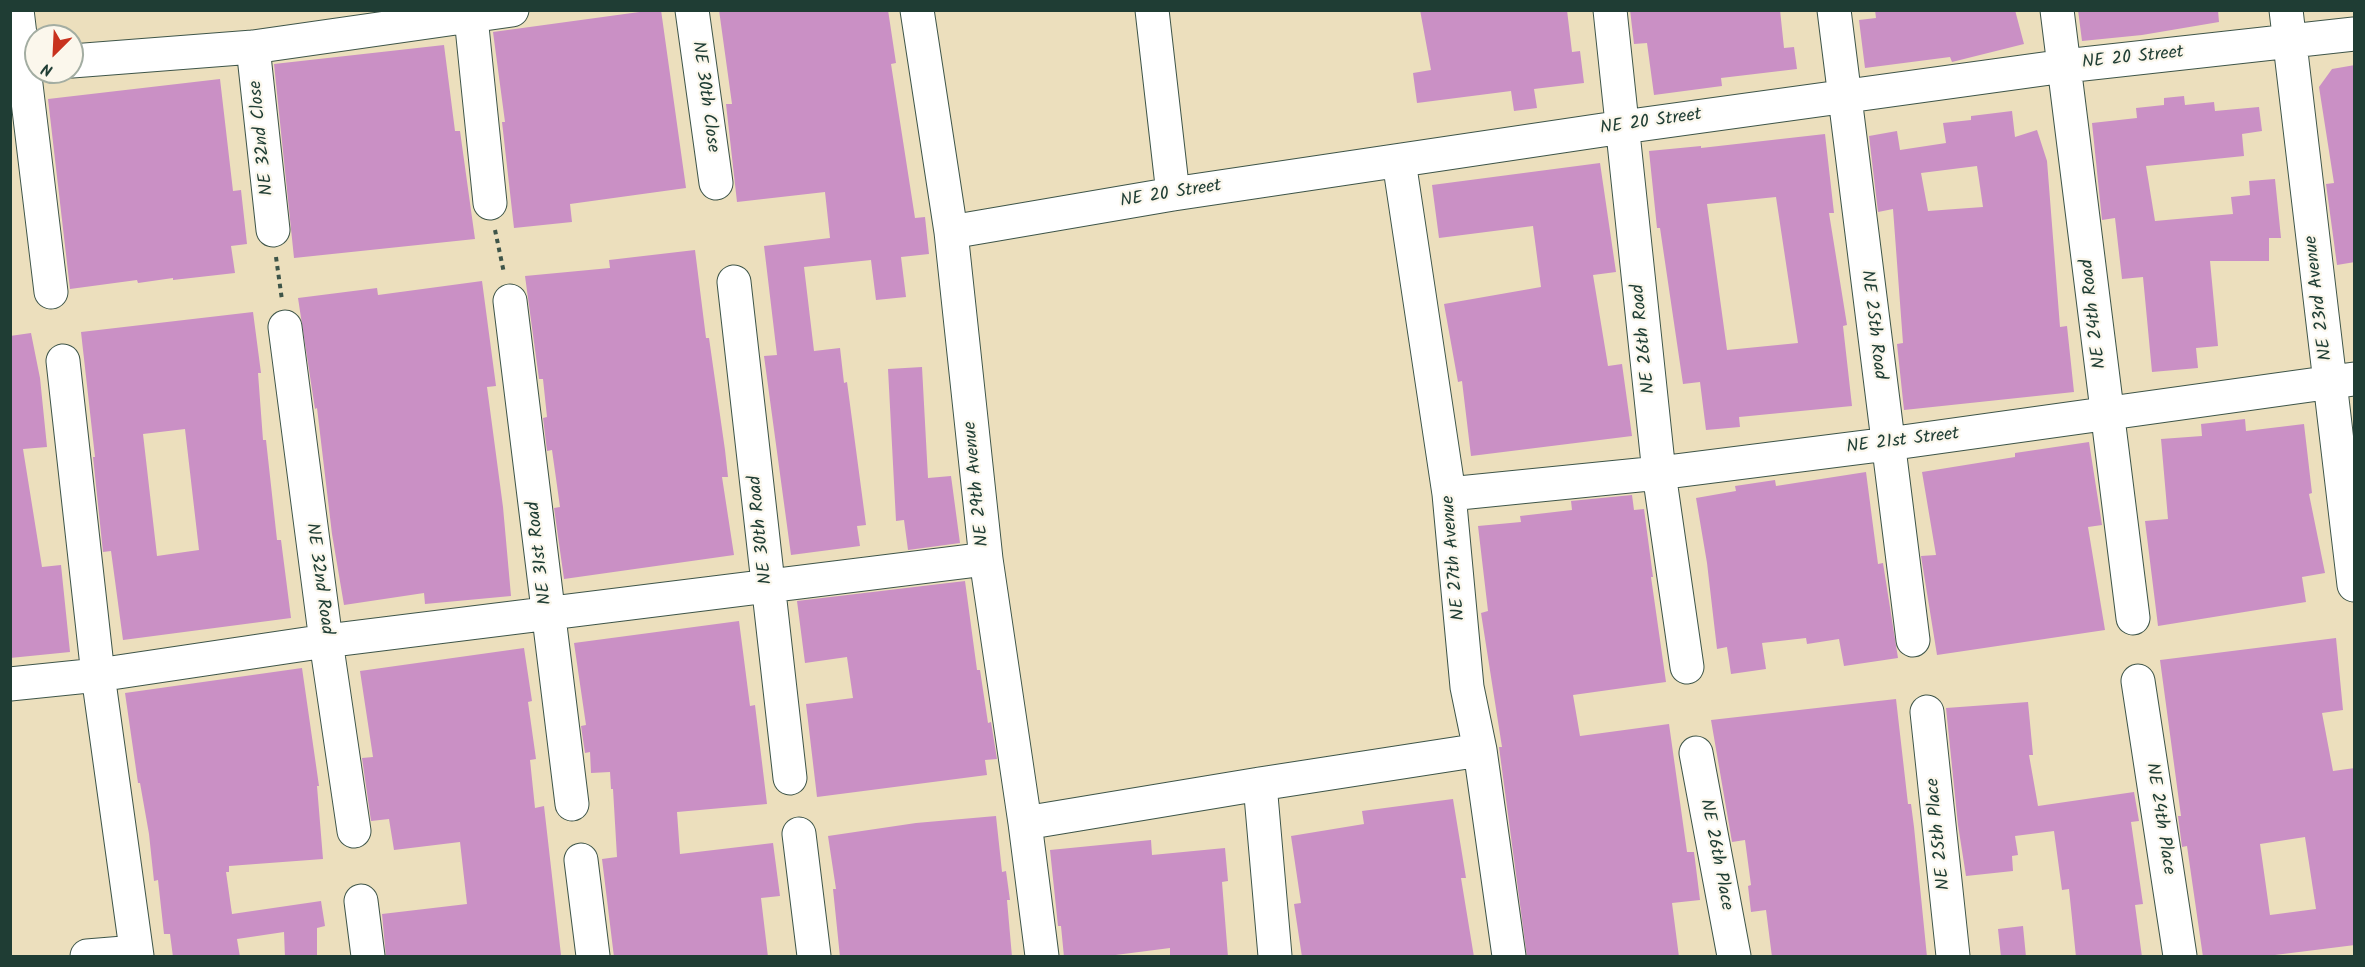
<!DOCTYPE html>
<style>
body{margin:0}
#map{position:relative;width:2365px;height:967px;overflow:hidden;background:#ecdfbd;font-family:Kalam,sans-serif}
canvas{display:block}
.frame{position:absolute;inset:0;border:12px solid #1f3d34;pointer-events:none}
.north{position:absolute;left:24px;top:24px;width:60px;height:60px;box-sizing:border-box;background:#fbf7ec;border:2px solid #a3ada2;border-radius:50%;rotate:204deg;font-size:16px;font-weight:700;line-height:24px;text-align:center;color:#1f3d34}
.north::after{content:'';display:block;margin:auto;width:21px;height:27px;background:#c8321e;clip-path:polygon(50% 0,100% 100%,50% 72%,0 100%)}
</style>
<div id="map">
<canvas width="2365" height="967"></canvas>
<div class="frame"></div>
<div class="north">N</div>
</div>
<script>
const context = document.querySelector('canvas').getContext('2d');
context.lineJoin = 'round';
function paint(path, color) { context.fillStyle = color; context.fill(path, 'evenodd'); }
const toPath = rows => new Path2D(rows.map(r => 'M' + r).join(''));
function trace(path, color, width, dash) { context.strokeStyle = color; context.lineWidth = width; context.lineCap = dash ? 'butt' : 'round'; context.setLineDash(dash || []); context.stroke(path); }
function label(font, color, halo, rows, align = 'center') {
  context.font = font + ' Kalam,sans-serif'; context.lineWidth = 4.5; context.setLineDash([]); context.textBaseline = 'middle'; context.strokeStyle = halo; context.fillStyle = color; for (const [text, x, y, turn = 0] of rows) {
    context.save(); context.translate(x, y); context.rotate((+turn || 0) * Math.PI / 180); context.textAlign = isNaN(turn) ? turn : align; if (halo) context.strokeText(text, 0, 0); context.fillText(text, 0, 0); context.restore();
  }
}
paint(toPath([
 [654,10,661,10,686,188,570,204,572,222,514,228,502,122,505,122,493,32],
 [719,10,888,10,896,63,891,64,915,218,925,217,929,254,901,257,906,297,876,300,871,260,804,267,814,351,840,348,844,383,847,382,866,525,857,526,860,546,791,555,764,356,777,355,764,246,830,238,825,192,737,202,726,104,732,104],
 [1420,10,1567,10,1572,52,1580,51,1584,83,1534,89,1537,108,1514,111,1511,91,1417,103,1413,73,1431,70],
 [1630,10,1780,10,1784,48,1794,47,1797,69,1721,78,1722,86,1654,95,1647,43,1634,44],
 [1875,10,2015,10,2024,44,1952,62,1950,57,1865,68,1859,20,1876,18],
 [2078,10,2218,10,2219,22,2142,35,2082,41],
 [444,45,455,131,460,131,475,239,294,258,274,64],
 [2355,65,2355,262,2337,265,2326,184,2334,183,2319,87,2332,69],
 [220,79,233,191,241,190,247,244,231,246,235,273,173,280,173,278,138,283,137,280,70,289,48,99],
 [2184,96,2185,105,2214,102,2215,111,2259,107,2262,131,2242,134,2244,156,2146,166,2155,221,2233,214,2231,197,2250,195,2249,181,2275,179,2281,238,2269,238,2269,261,2210,261,2218,346,2196,348,2198,368,2152,372,2143,277,2122,279,2115,218,2102,220,2092,123,2137,118,2136,108,2164,105,2164,98],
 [2012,111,2015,137,2037,130,2047,161,2060,327,2067,326,2074,392,1904,410,1897,344,1903,343,1893,209,1878,212,1869,136,1897,131,1900,150,1946,143,1943,123,1971,120,1971,116],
 [1977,166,1983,207,1928,211,1921,173],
 [1825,134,1834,213,1829,213,1847,325,1843,326,1852,406,1739,417,1740,427,1706,430,1700,382,1683,384,1660,228,1657,228,1649,151,1701,146,1701,148],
 [1776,197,1798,343,1727,350,1707,204],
 [1600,163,1616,272,1593,275,1608,366,1622,364,1632,436,1471,456,1462,381,1458,382,1444,304,1541,287,1533,226,1439,238,1432,185],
 [695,250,706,338,709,338,725,450,728,477,722,477,734,555,564,579,554,508,560,507,552,450,547,451,543,418,547,417,543,379,539,379,525,276,610,268,609,260],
 [482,281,496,386,487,387,503,507,511,596,425,604,424,593,344,605,332,534,317,408,315,409,298,298,377,288,378,295],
 [253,312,261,373,258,373,263,440,266,440,277,540,281,540,291,618,123,640,111,551,103,552,93,457,95,457,81,332],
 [185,429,199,550,157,556,143,434],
 [31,333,40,378,47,447,23,449,42,567,61,565,70,652,10,658,10,336],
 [922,367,928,478,951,476,960,543,908,550,904,520,896,521,888,369],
 [2245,419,2246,431,2304,424,2312,493,2309,494,2325,573,2302,577,2306,602,2158,626,2145,521,2168,519,2161,439,2202,436,2201,424],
 [2089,442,2102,525,2088,527,2105,630,1937,655,1921,556,1936,555,1922,472,2015,457,2015,453],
 [1866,472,1878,564,1883,563,1898,658,1844,666,1839,639,1807,644,1806,638,1762,643,1766,669,1731,674,1727,647,1717,649,1707,563,1696,498,1736,491,1735,486,1775,480,1776,486],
 [1632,495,1634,510,1644,509,1653,577,1651,577,1666,682,1573,695,1580,736,1669,724,1687,852,1694,852,1700,900,1672,903,1679,957,1527,957,1499,747,1502,747,1481,613,1488,611,1478,526,1521,522,1520,516,1572,510,1571,501],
 [965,581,977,670,980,670,988,723,991,722,997,759,985,760,987,775,817,797,806,704,853,698,847,657,805,663,797,601],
 [739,621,750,706,755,705,767,804,677,812,680,854,773,843,780,896,761,898,768,957,614,957,602,859,617,857,613,789,611,789,610,772,591,773,590,752,585,753,581,726,586,725,574,643],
 [2336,638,2343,710,2322,713,2333,771,2355,768,2355,945,2275,955,2276,957,2203,957,2187,846,2182,847,2178,816,2181,816,2160,660],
 [2305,837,2316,909,2270,915,2260,844],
 [524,648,532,701,528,702,536,759,530,760,535,808,544,806,561,955,386,957,382,914,467,904,460,842,394,850,389,819,371,821,362,758,373,757,360,671],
 [302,668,319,786,317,786,323,859,229,866,229,872,226,872,232,914,321,901,325,926,317,928,317,957,285,957,284,932,237,939,240,957,173,957,170,934,164,934,158,880,154,881,149,834,140,783,138,783,125,693],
 [1896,699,1908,804,1911,804,1914,827,1927,957,1772,957,1766,910,1751,912,1748,886,1751,885,1745,840,1732,842,1711,720],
 [2028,702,2033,755,2029,755,2038,806,2134,792,2139,821,2131,822,2143,904,2135,905,2142,957,2076,957,2069,889,2062,890,2054,831,2015,836,2018,855,2012,856,2013,871,1966,876,1958,825,1946,708],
 [1453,799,1466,878,1461,878,1474,957,1302,957,1294,904,1301,903,1291,836,1364,824,1362,811],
 [996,816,1002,872,1006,871,1010,900,1007,900,1012,957,840,957,833,889,836,889,828,836,916,823],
 [1151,840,1152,855,1225,848,1228,881,1222,882,1228,957,1170,957,1170,948,1100,957,1064,957,1061,926,1058,926,1050,850],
 [2023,926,2026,957,2001,957,1998,929]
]), '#ca90c5');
const minor = toPath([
 [17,10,51,292],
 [692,10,716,183],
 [917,10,951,232,986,559,1025,823,1042,956],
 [1152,10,1173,194],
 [1610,10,1659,473,1687,667],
 [1834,10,1913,640],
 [2057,10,2133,618],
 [2286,10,2354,585],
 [471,17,490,203],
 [253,47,273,230],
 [72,61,253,47,512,10],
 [1399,161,1449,494,1467,687,1480,750,1509,956],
 [951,232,1173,194,1623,127,2065,66,2354,34],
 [734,282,790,778],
 [510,301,572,804],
 [285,327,326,641,354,831],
 [63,361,98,675,137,956],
 [1449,494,1659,473,1888,444,2354,379],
 [2138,681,2180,956],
 [10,684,98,675,326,641,986,559],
 [1927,712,1953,956],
 [1696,753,1734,956],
 [1260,784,1275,956],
 [1025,823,1260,784,1480,750],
 [799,834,814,956],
 [581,860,593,956],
 [361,901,368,956],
 [87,956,136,952]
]);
trace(minor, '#3e5549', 35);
trace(toPath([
 [495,230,504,273],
 [276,257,282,300]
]), '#3e5549', 4, [4.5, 4.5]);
trace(minor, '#fff', 33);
label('18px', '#1f3d34', '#fbf7ec', [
 ["NE 20 Street",2133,59,-6],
 ["NE 30th Close",704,97,82],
 ["NE 20 Street",1651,123,-8],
 ["NE 32nd Close",263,138,-96],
 ["NE 20 Street",1171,195,-9],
 ["NE 23rd Avenue",2320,298,-97],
 ["NE 24th Road",2095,314,-97],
 ["NE 25th Road",1872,325,83],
 ["NE 26th Road",1645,339,-96],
 ["NE 21st Street",1903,442,-7],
 ["NE 29th Avenue",978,484,-96],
 ["NE 30th Road",762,530,-96],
 ["NE 31st Road",541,553,-97],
 ["NE 27th Avenue",1455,558,-95],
 ["NE 32nd Road",318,579,82],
 ["NE 24th Place",2159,819,81],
 ["NE 25th Place",1940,834,-96],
 ["NE 26th Place",1715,855,79]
]);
</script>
